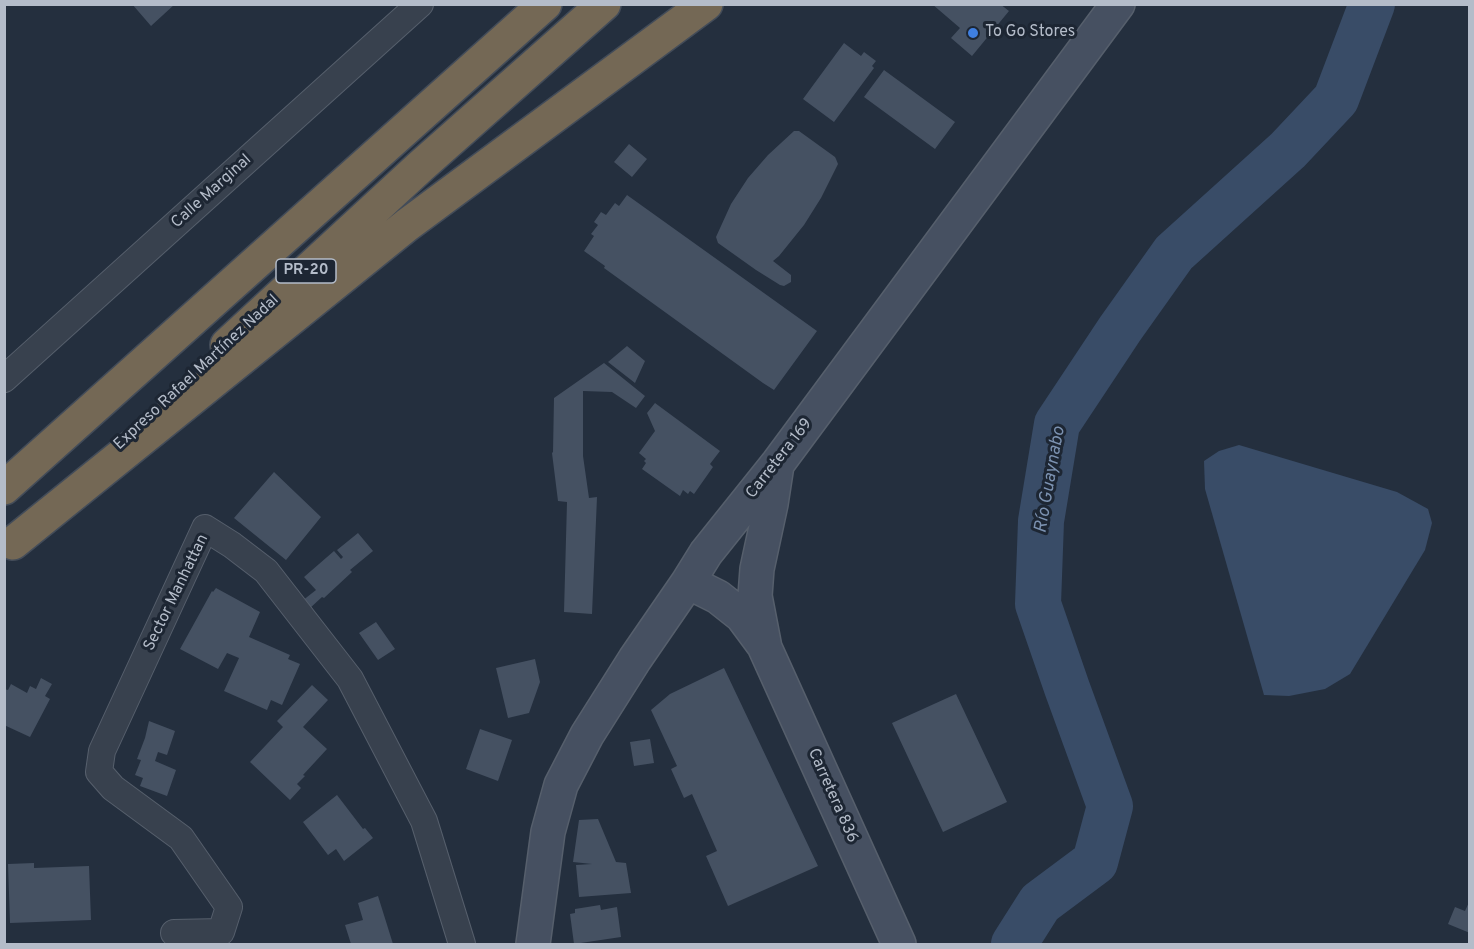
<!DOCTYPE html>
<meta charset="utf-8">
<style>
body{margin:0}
#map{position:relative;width:1474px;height:949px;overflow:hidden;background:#242f3e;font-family:Overpass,sans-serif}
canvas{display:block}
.frame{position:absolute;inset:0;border:6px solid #b4bcc9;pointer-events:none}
</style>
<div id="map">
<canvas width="1474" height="949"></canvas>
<div class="frame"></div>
</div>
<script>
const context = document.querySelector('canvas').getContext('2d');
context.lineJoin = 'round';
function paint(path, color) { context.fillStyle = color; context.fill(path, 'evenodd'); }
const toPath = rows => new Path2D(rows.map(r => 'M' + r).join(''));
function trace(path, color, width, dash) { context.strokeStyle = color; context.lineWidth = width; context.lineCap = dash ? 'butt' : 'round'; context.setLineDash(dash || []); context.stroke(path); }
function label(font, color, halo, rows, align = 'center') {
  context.font = font + ' Overpass,sans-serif'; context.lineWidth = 6; context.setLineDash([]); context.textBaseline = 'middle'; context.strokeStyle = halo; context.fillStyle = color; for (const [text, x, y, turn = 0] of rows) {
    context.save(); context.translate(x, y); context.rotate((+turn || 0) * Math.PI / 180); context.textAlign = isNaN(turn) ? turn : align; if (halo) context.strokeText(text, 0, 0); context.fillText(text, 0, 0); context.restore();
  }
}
paint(toPath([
 [1239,445,1397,492,1428,509,1432,523,1425,550,1350,674,1325,689,1289,696,1264,695,1205,489,1204,461,1219,451]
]), '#394c67');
trace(toPath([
 [1014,944,1040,903,1095,862,1110,806,1067,688,1038,604,1041,521,1057,424,1120,329,1174,253,1288,150,1336,99,1372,4]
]), '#394c67', 46);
paint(toPath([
 [132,4,175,4,151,26],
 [932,4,1000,4,1009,11,972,56,951,38,960,28],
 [844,43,861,56,864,52,876,61,872,66,874,68,834,122,803,99],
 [884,70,955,122,935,149,864,97],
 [794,131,799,131,835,157,836,159,838,164,821,198,804,225,779,256,773,261,791,275,791,282,784,286,780,285,756,270,718,243,716,237,731,204,748,178,768,155],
 [629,144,647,159,632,177,614,162],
 [627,195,817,331,774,390,763,383,604,268,605,266,584,251,594,236,591,234,598,225,594,222,601,212,606,215,615,203,619,206],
 [627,346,645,361,635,383,608,362],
 [604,363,645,396,636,408,612,392,583,391,583,456,589,498,597,497,592,614,564,612,567,502,558,501,552,453,553,452,554,398],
 [655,403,720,451,710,464,713,467,694,494,690,491,688,494,683,490,680,496,642,469,646,463,644,461,646,459,639,453,655,431,647,413],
 [274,472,321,517,286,560,234,518],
 [358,533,373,551,350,570,352,572,324,598,322,597,309,609,302,601,316,590,304,577,334,551,341,559,343,557,337,550],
 [216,588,260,612,249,637,290,655,288,659,300,664,282,705,271,700,267,710,224,691,239,658,227,653,218,669,180,649,212,591,213,592],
 [376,622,395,649,378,660,359,633],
 [535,659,540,682,529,713,508,718,496,668],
 [724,668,818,866,728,906,706,856,717,851,692,794,684,798,671,769,677,766,651,710,670,694],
 [41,678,52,684,45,696,50,699,30,737,4,725,4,689,8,690,11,684,27,693,30,686,36,689],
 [312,685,328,700,303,727,327,749,303,775,305,776,297,784,301,788,290,800,250,762,283,727,277,721],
 [956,694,1007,802,943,832,892,723],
 [149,721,175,731,167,755,158,752,155,761,176,770,167,796,140,786,143,778,135,775,141,760,137,759,145,738],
 [480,729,512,740,498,781,466,769],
 [650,739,654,763,634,766,630,742],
 [337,795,363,829,365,828,373,838,344,861,336,849,328,855,303,822],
 [598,819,616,862,626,863,631,893,579,897,576,865,592,864,573,862,579,820],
 [34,863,34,868,89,866,91,920,10,923,8,864],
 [378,896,393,944,351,944,345,925,363,920,358,903],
 [1470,900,1470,933,1448,924,1455,907,1465,911],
 [600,905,601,910,617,907,621,937,574,944,570,914,575,913,575,909]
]), '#455162');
const street = toPath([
 [4,379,420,4],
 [174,933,221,932,229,907,181,838,113,788,99,772,102,751,205,528,232,545,266,571,350,679,424,821,462,944]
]);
const secondary = toPath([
 [777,465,771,504,757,569,755,596,765,648,899,944],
 [688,582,718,597,742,616,762,643],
 [533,944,548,832,561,785,587,735,635,659,688,582,706,553,778,463,1118,4]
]);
const highway = toPath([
 [227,345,421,166,604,4],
 [4,488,545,4],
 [13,543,407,225,706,4]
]);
trace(street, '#565f6c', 28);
trace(secondary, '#565f6c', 36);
trace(highway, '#434c59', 36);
trace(street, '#38414e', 26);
trace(secondary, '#465061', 33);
trace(highway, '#746855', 33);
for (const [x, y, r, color] of [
 [973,33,6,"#3f7fe0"]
]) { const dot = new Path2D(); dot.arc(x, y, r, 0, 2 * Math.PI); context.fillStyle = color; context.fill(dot); trace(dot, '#1d2633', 2); }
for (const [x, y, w] of [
 [306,271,60]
]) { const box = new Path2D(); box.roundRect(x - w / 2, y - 12, w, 24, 4.5); context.fillStyle = '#1d2633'; context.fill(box); trace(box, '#b4bcc9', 1.5); }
label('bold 15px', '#b4bcc9', null, [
 ["PR-20",306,271]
]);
label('16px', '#b4bcc9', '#1d2633', [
 ["To Go Stores",985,33]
], 'left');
label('16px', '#b4bcc9', '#1d2633', [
 ["Calle Marginal",212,192,-42],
 ["Expreso Rafael Martínez Nadal",197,373,-43],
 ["Carretera 169",780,459,-52],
 ["Sector Manhattan",177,593,-64],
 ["Carretera 836",832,796,66]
]);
label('italic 18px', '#7c92b1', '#1d2633', [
 ["Río Guaynabo",1051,480,-80]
]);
</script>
